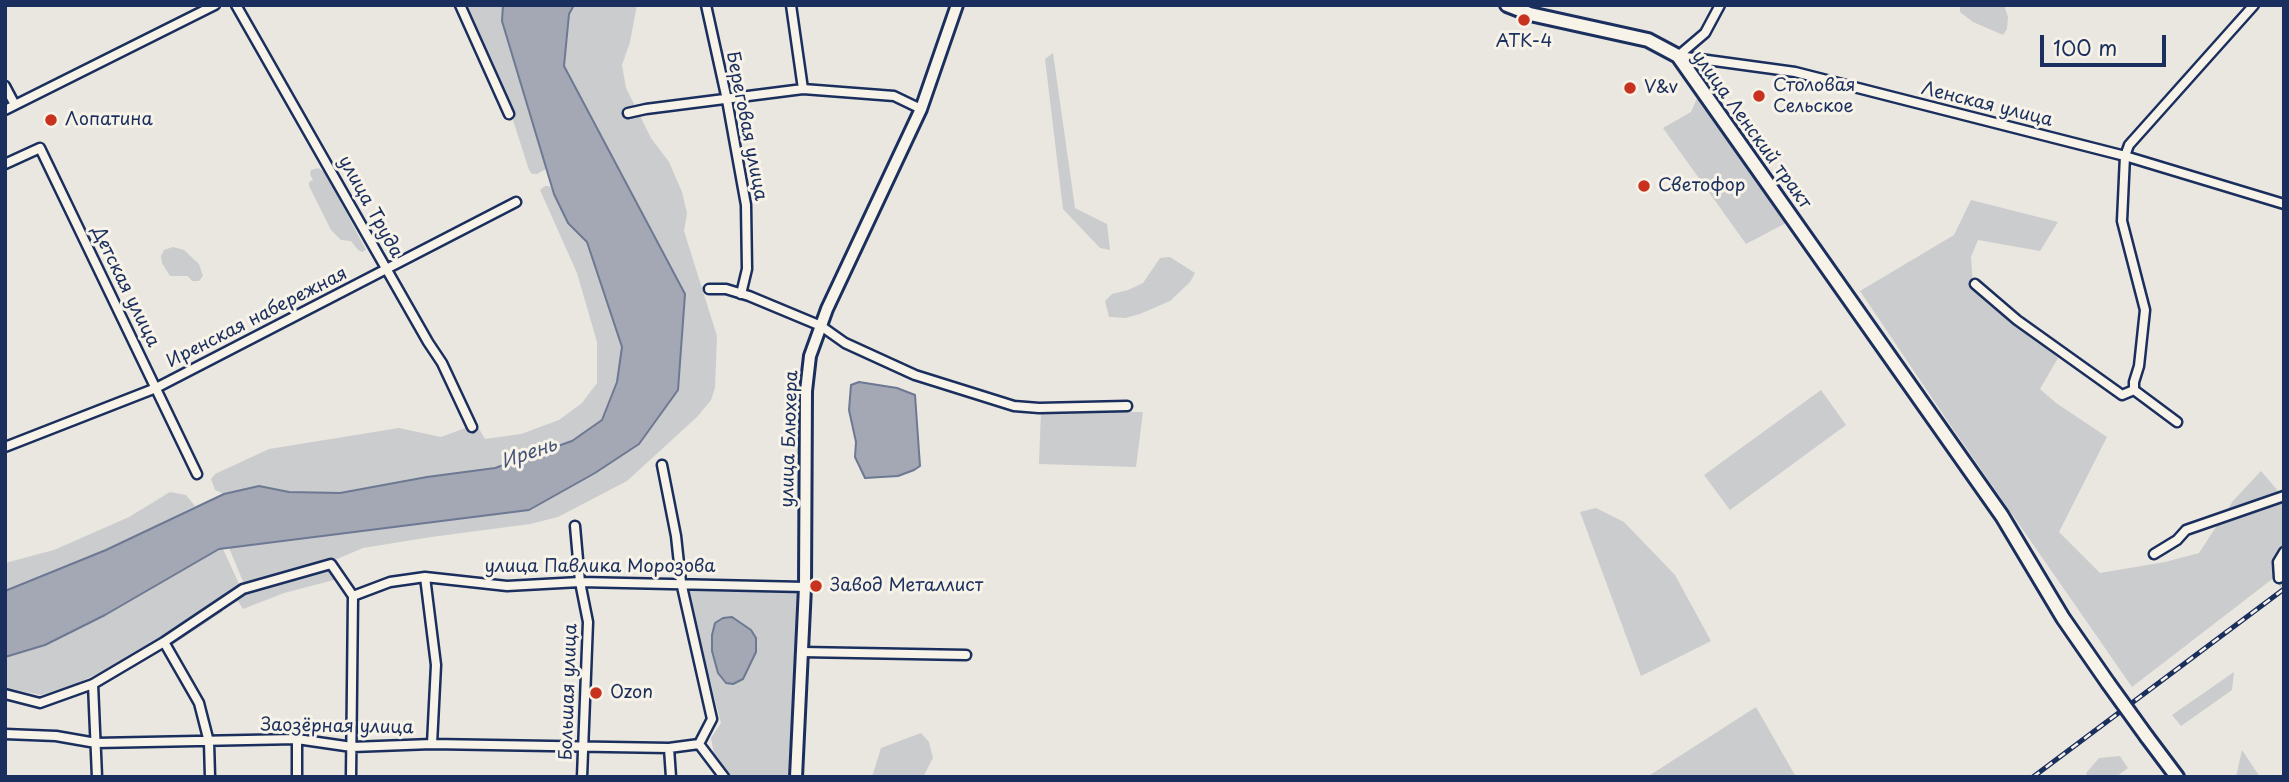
<!DOCTYPE html>
<meta charset="utf-8">
<style>
body{margin:0}
#map{position:relative;width:2289px;height:782px;overflow:hidden;background:#eae7e0;font-family:"Playpen Sans",sans-serif}
canvas{display:block}
.frame{position:absolute;inset:0;border:7px solid #1b2f5e;pointer-events:none}
.scale{position:absolute;left:2040px;top:35px;width:126px;height:32px;box-sizing:border-box;border:4px solid #1b2f5e;border-top:0;padding-left:9px;font-size:21px;line-height:24px;white-space:nowrap;color:#1b2f5e;-webkit-text-stroke:5px #f7f3e8;paint-order:stroke}
</style>
<div id="map">
<canvas width="2289" height="782"></canvas>
<div class="frame"></div>
<div class="scale">100 m</div>
</div>
<script>
const context = document.querySelector('canvas').getContext('2d');
context.lineJoin = 'round';
function paint(path, color) { context.fillStyle = color; context.fill(path, 'evenodd'); }
const toPath = rows => new Path2D(rows.map(r => 'M' + r).join(''));
function trace(path, color, width, dash) { context.strokeStyle = color; context.lineWidth = width; context.lineCap = dash ? 'butt' : 'round'; context.setLineDash(dash || []); context.stroke(path); }
function label(font, color, halo, rows, align = 'center') {
  context.font = font + ' "Playpen Sans",sans-serif'; context.lineWidth = 6; context.setLineDash([]); context.textBaseline = 'middle'; context.strokeStyle = halo; context.fillStyle = color; for (const [text, x, y, turn = 0] of rows) {
    context.save(); context.translate(x, y); context.rotate((+turn || 0) * Math.PI / 180); context.textAlign = isNaN(turn) ? turn : align; if (halo) context.strokeText(text, 0, 0); context.fillText(text, 0, 0); context.restore();
  }
}
paint(toPath([
 [464,5,503,5,502,21,546,169,537,174,532,174,529,170,511,114],
 [574,5,637,5,630,42,622,65,626,88,651,138,669,162,682,192,687,213,684,231,717,336,715,388,711,400,697,417,627,481,558,517,530,524,431,537,363,548,337,559,245,586,229,548,374,528,595,473,639,444,678,390,685,294,564,66,569,14],
 [1960,5,2004,5,2008,17,2007,29,2003,35,1973,22,1960,12],
 [1053,53,1075,208,1107,224,1110,250,1100,248,1063,209,1045,59],
 [1698,96,1788,222,1746,244,1663,128,1691,112],
 [318,168,323,171,333,187,366,250,362,252,358,250,351,241,341,240,331,230,309,186,309,182,313,180,310,174,311,170],
 [545,186,549,186,553,190,568,222,587,242,622,347,617,382,602,420,572,441,495,468,427,477,340,493,289,492,259,486,224,494,215,490,211,479,215,474,269,449,399,428,441,437,468,427,472,430,478,427,485,439,521,434,559,420,582,403,597,383,597,342,577,273,540,190],
 [1971,200,2058,222,2040,251,1978,240,1971,257,1973,287,2058,358,2040,389,2056,403,2107,437,2059,532,2100,573,2165,562,2199,553,2233,501,2261,471,2284,498,2284,570,2132,687,1953,429,1860,291,1954,235],
 [173,247,184,250,199,264,203,276,199,281,192,281,188,276,170,276,162,263,161,256,164,250],
 [1170,257,1195,273,1190,282,1170,301,1140,314,1125,318,1109,317,1105,301,1112,294,1128,290,1143,283,1160,258],
 [1821,390,1846,425,1730,510,1704,475],
 [1041,411,1143,412,1136,467,1039,464],
 [170,492,186,495,195,506,106,550,5,591,5,563,54,550,129,517],
 [1596,508,1624,522,1675,575,1711,641,1641,676,1580,512],
 [219,549,223,549,240,586,172,633,108,669,71,686,41,695,5,688,5,657,45,645],
 [326,567,338,579,284,593,243,609,238,601,225,607,222,612,172,645,169,644,168,642,245,590],
 [698,586,796,591,799,598,799,648,790,777,729,777,714,754,711,738,721,723,687,595,689,588],
 [2234,672,2232,690,2181,726,2172,715],
 [1756,707,1796,777,1647,777],
 [921,733,929,742,933,758,923,777,872,777,881,748],
 [2242,750,2260,777,2236,777],
 [2120,756,2128,768,2116,777,2088,777,2086,773,2099,758]
]), '#cbcccd');
const water = toPath([
 [503,5,574,5,569,14,564,66,685,294,678,390,639,444,595,473,529,510,219,549,105,615,45,645,5,657,5,591,106,550,224,494,259,486,289,492,340,493,427,477,495,468,572,441,602,420,617,382,622,347,587,242,568,223,554,194,502,21,503,5],
 [859,382,897,388,915,395,920,466,914,470,898,476,865,478,855,457,856,442,849,410,851,385,859,382],
 [732,617,751,630,756,638,756,652,743,679,733,684,726,683,718,673,712,651,712,635,715,623,723,618,732,617]
]);
paint(water, '#a3a8b4');
trace(water, '#6d7892', 2);
trace(toPath([
 [2279,578,2284,585]
]), '#c1c2c6', 8, [8, 4]);
const street = toPath([
 [236,5,428,342,442,363,472,427],
 [460,5,509,114],
 [706,5,727,100,746,205,747,269,741,294],
 [791,5,803,89],
 [1678,56,1795,72,2125,156,2284,204],
 [1678,56,1705,33,1720,5],
 [5,86,15,105],
 [5,110,215,5],
 [628,113,646,109,803,89,894,96,921,109],
 [5,164,40,148,197,474],
 [1975,284,2017,320,2122,395,2134,390],
 [709,289,726,289,749,296,821,326,845,343,915,375,1014,406,1039,408,1127,406],
 [2177,422,2134,390,2134,382,2139,366,2145,310,2122,221,2125,156,2129,145,2254,5],
 [5,447,156,388,516,202],
 [662,465,676,536,681,582,712,719,699,744],
 [575,526,580,582,588,622,582,777],
 [2154,554,2177,540,2186,530,2284,496],
 [425,577,436,665,432,744],
 [2279,578,2278,562,2284,552],
 [164,642,199,703,209,742,210,777],
 [802,652,966,655],
 [93,684,97,777],
 [5,694,40,703,93,684,164,642,243,589,331,564,353,596,390,582,425,577,507,586,580,582,805,587],
 [5,734,56,736,96,743,297,739,352,747,432,744,669,748,699,744,724,777],
 [669,748,671,777],
 [297,777,297,739],
 [351,777,353,596]
]);
const secondary = toPath([
 [796,777,805,587,806,391,810,356,827,309,921,109,957,5]
]);
const primary = toPath([
 [1507,5,1530,14,1648,40,1678,56,2002,516,2063,618,2108,683],
 [2147,737,2177,777]
]);
trace(street, '#1b2f5e', 13);
trace(secondary, '#1b2f5e', 16);
trace(primary, '#1b2f5e', 18);
trace(street, '#f7f3e8', 8);
trace(secondary, '#f7f3e8', 10);
trace(primary, '#f7f3e8', 12);
const rail = toPath([
 [2033,777,2284,589]
]);
trace(rail, '#1b2f5e', 5);
trace(rail, '#f7f3e8', 2.5, [8]);
const primaryBridge = toPath([
 [2108,683,2147,737]
]);
trace(primaryBridge, '#1b2f5e', 18, []);
trace(primaryBridge, '#f7f3e8', 12);
for (const [x, y, r, color] of [
 [1524,20,7,"#c8321e"],
 [1630,88,7,"#c8321e"],
 [1759,96,7,"#c8321e"],
 [51,120,7,"#c8321e"],
 [1644,186,7,"#c8321e"],
 [816,586,7,"#c8321e"],
 [596,693,7,"#c8321e"]
]) { const dot = new Path2D(); dot.arc(x, y, r, 0, 2 * Math.PI); context.fillStyle = color; context.fill(dot); trace(dot, '#f7f3e8', 2.5); }
label('18px', '#1b2f5e', '#f7f3e8', [
 ["АТК-4",1524,42,"center"],
 ["Столовая",1773,86],
 ["Сельское",1773,107],
 ["V&v",1644,88],
 ["Лопатина",65,120],
 ["Светофор",1658,186],
 ["Завод Металлист",830,586],
 ["Ozon",610,693]
], 'left');
label('18px', '#1b2f5e', '#f7f3e8', [
 ["Ленская улица",1987,105,14],
 ["Береговая улица",746,126,79],
 ["улица Ленский тракт",1751,130,54],
 ["улица Труда",370,207,61],
 ["Детская улица",125,287,64],
 ["Иренская набережная",257,318,-27],
 ["улица Блюхера",790,439,-88],
 ["улица Павлика Морозова",600,567],
 ["Большая улица",569,692,-88],
 ["Заозёрная улица",337,727,1]
]);
label('italic 19px', '#445378', '#f7f3e8', [
 ["Ирень",529,454,-19]
]);
</script>
